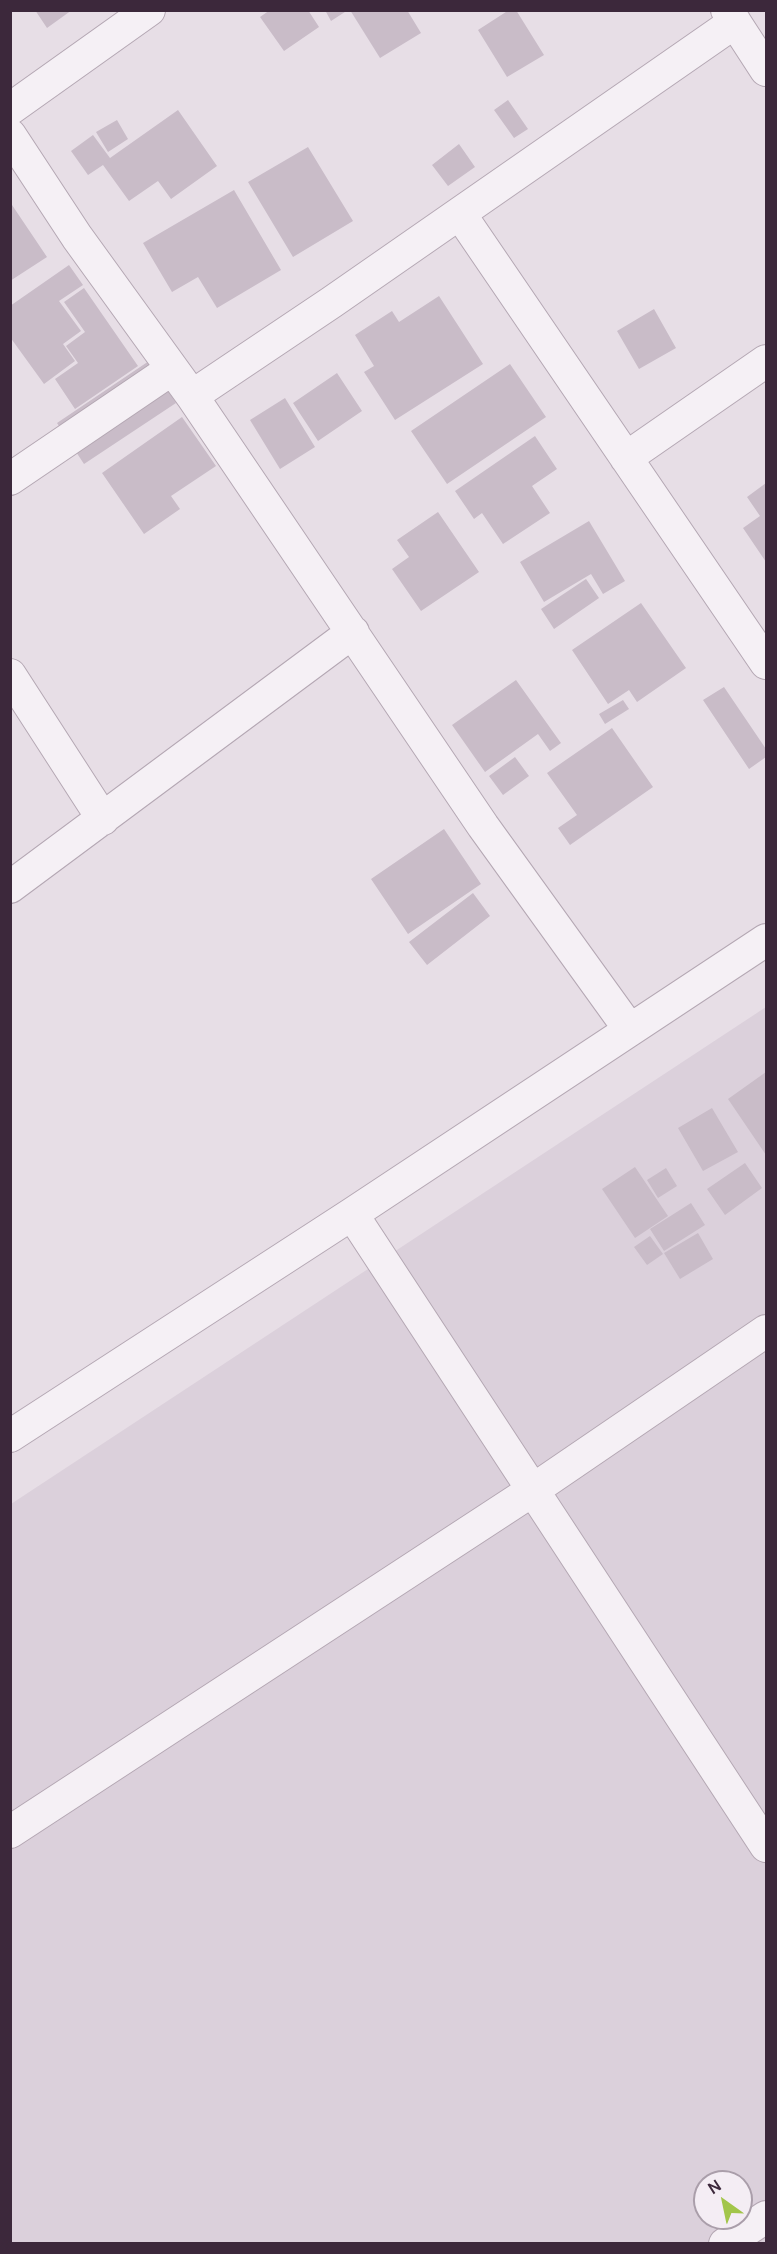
<!DOCTYPE html>
<style>
body{margin:0}
#map{position:relative;width:777px;height:2254px;overflow:hidden;background:#e7dee6;font-family:Manrope,sans-serif}
canvas{display:block}
.frame{position:absolute;inset:0;border:12px solid #3c283b;pointer-events:none}
.north{position:absolute;left:693px;top:2170px;width:60px;height:60px;box-sizing:border-box;background:#f4edf4;border:2px solid #aa9eaa;border-radius:50%;rotate:327deg;font-size:16px;font-weight:700;line-height:24px;text-align:center;color:#3c283b}
.north::after{content:'';display:block;margin:auto;width:21px;height:27px;background:#a2c54a;clip-path:polygon(50% 0,100% 100%,50% 72%,0 100%)}
</style>
<div id="map">
<canvas width="777" height="2254"></canvas>
<div class="frame"></div>
<div class="north">N</div>
</div>
<script>
const context = document.querySelector('canvas').getContext('2d');
context.lineJoin = 'round';
function paint(path, color) { context.fillStyle = color; context.fill(path, 'evenodd'); }
const toPath = rows => new Path2D(rows.map(r => 'M' + r).join(''));
function trace(path, color, width, dash) { context.strokeStyle = color; context.lineWidth = width; context.lineCap = dash ? 'butt' : 'round'; context.setLineDash(dash || []); context.stroke(path); }
paint(toPath([
 [766,1007,766,2243,11,2244,11,1504],
 [705,2182,741,2182,741,2218,705,2218]
]), '#dbd0db');
paint(toPath([
 [35,10,72,10,47,28],
 [270,10,308,10,319,27,284,51,260,17],
 [325,10,348,10,331,21],
 [350,10,407,10,421,33,380,58],
 [509,10,516,10,544,55,507,77,478,30],
 [508,100,528,129,514,138,494,110],
 [178,110,217,166,171,199,158,181,129,201,103,165,88,175,71,151,93,135,110,158],
 [117,120,128,139,108,152,96,132],
 [459,144,475,167,448,186,432,165],
 [308,147,353,221,293,257,248,182],
 [234,190,281,270,217,308,198,277,172,292,143,243],
 [10,202,47,257,10,281],
 [69,265,83,285,59,301,81,331,63,344,75,361,44,384,10,337,10,306],
 [84,288,138,366,75,409,55,379,78,363,66,346,85,332,64,302],
 [439,296,483,364,395,420,364,372,374,366,355,335,392,311,399,322],
 [654,309,676,348,639,369,617,331],
 [149,361,176,403,84,464,57,423],
 [510,364,546,417,447,484,411,431],
 [337,373,362,411,318,441,293,403],
 [285,398,315,447,280,469,250,420],
 [182,417,216,466,171,496,180,509,144,534,102,473],
 [535,436,557,469,532,486,550,513,503,544,482,513,474,519,455,491],
 [766,483,766,562,743,528,760,516,747,497],
 [438,512,479,572,421,611,392,569,409,557,397,540],
 [589,521,625,581,603,594,591,574,544,602,520,562],
 [586,579,599,598,554,629,541,609],
 [641,603,686,668,637,702,629,690,608,704,572,650],
 [516,680,561,743,550,751,538,734,485,772,452,725],
 [724,687,766,749,766,757,749,769,703,700],
 [623,700,629,709,605,724,599,714],
 [612,728,653,787,570,845,558,828,577,815,547,773],
 [515,757,529,776,503,795,489,776],
 [444,829,481,884,408,934,371,879],
 [473,893,490,916,427,965,409,942],
 [766,1072,766,1155,728,1099],
 [712,1108,738,1152,703,1171,678,1128],
 [745,1163,762,1188,725,1215,707,1189],
 [635,1167,668,1216,635,1238,602,1189],
 [666,1168,677,1186,658,1198,647,1180],
 [691,1203,705,1225,664,1251,650,1229],
 [698,1233,713,1259,680,1279,664,1253],
 [650,1236,663,1254,647,1265,634,1247]
]), '#c9bcc8');
const minor = toPath([
 [727,10,766,70],
 [10,109,149,10],
 [10,135,77,237,192,396,483,826,630,1030],
 [460,214,766,663],
 [192,396,332,302,735,22],
 [626,458,766,361],
 [10,479,172,369],
 [10,675,103,819],
 [10,887,353,632],
 [352,1214,766,1846],
 [10,1436,352,1214,766,940],
 [10,1832,533,1490,766,1331],
 [725,2244,766,2217]
]);
trace(minor, '#b4a7b3', 34);
trace(minor, '#f5f0f5', 32);
</script>
